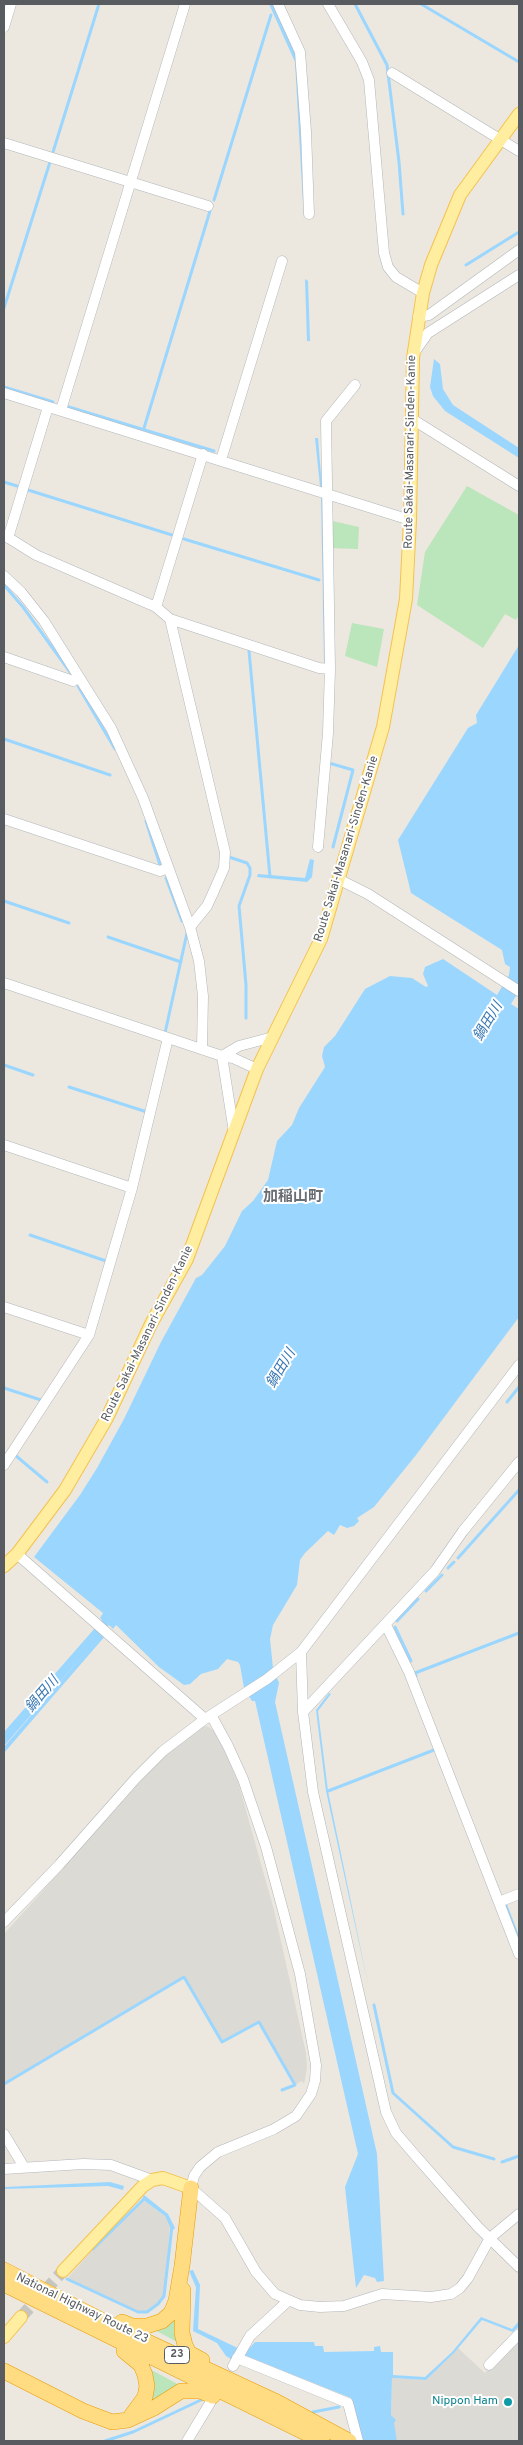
<!DOCTYPE html>
<meta charset="utf-8">
<style>
body{margin:0}
#map{position:relative;width:523px;height:2445px;overflow:hidden;background:#ece8df;font-family:Overpass,sans-serif}
canvas{display:block}
.frame{position:absolute;inset:0;border:5px solid #585c60;pointer-events:none}
</style>
<div id="map">
<canvas width="523" height="2445"></canvas>
<div class="frame"></div>
</div>
<script>
const context = document.querySelector('canvas').getContext('2d');
context.lineJoin = 'round';
function paint(path, color) { context.fillStyle = color; context.fill(path, 'evenodd'); }
const toPath = rows => new Path2D(rows.map(r => 'M' + r).join(''));
function trace(path, color, width, dash) { context.strokeStyle = color; context.lineWidth = width; context.lineCap = dash ? 'butt' : 'round'; context.setLineDash(dash || []); context.stroke(path); }
function label(font, color, halo, rows, align = 'center') {
  context.font = font + ' Overpass,"Noto Sans JP",sans-serif'; context.lineWidth = 4; context.setLineDash([]); context.textBaseline = 'middle'; context.strokeStyle = halo; context.fillStyle = color; for (const [text, x, y, turn = 0] of rows) {
    context.save(); context.translate(x, y); context.rotate((+turn || 0) * Math.PI / 180); context.textAlign = isNaN(turn) ? turn : align; if (halo) context.strokeText(text, 0, 0); context.fillText(text, 0, 0); context.restore();
  }
}
paint(toPath([
 [207,1726,213,1730,221,1743,238,1782,274,1910,306,2053,307,2068,304,2084,302,2081,295,2085,259,2022,222,2042,184,1977,4,2084,4,1934,168,1751,202,1727],
 [143,2200,165,2216,170,2226,164,2296,158,2304,147,2312,138,2312,67,2279,93,2249],
 [519,2338,519,2441,397,2441,391,2415,392,2378,426,2380,458,2348,485,2373]
]), '#dcdad4');
paint(toPath([
 [467,486,519,515,519,615,516,620,505,614,483,648,417,605,425,552],
 [328,520,359,527,358,549,329,548],
 [352,623,384,629,377,667,345,656],
 [175,2315,181,2344,151,2328],
 [148,2368,183,2387,154,2403,148,2399]
]), '#bbe5ba');
paint(toPath([
 [269,4,274,4,298,59,304,222,295,62],
 [305,279,308,281,310,341,307,341],
 [434,359,440,364,443,389,453,405,519,448,519,458,445,411,433,396,430,387],
 [315,438,318,438,322,487,320,486],
 [321,495,324,496,327,663,324,663],
 [519,645,519,991,511,1004,519,1009,519,1317,416,1455,374,1507,357,1518,359,1521,354,1526,347,1528,340,1525,334,1535,328,1531,305,1553,300,1560,297,1585,273,1625,270,1639,273,1668,279,1683,275,1702,377,2154,384,2281,377,2282,375,2278,364,2275,356,2288,345,2187,358,2154,255,1701,252,1701,244,1688,240,1665,238,1662,227,1659,218,1669,201,1674,190,1684,184,1685,159,1667,116,1625,113,1629,109,1625,100,1635,103,1633,106,1635,4,1753,4,1747,91,1646,4,1746,4,1732,102,1620,100,1618,103,1613,34,1557,80,1495,97,1468,124,1419,161,1342,196,1278,202,1275,225,1246,242,1211,253,1201,268,1180,277,1141,292,1125,299,1108,325,1067,322,1056,324,1047,335,1036,365,989,390,976,412,978,426,987,428,986,423,974,425,967,443,959,497,995,509,975,510,967,505,964,502,950,411,893,398,840,468,728,477,723,476,715],
 [310,859,314,860,312,877,307,882,257,877,258,874,305,878],
 [329,1693,331,1694,318,1711,328,1791,369,1989,326,1791,316,1710],
 [110,2182,124,2186,123,2190,108,2186,4,2189,4,2187],
 [144,2195,168,2214,175,2228,172,2231,165,2216,142,2199],
 [193,2270,200,2285,198,2329,246,2352,255,2342,314,2342,315,2346,323,2346,324,2352,374,2351,374,2347,380,2346,381,2352,393,2352,393,2375,425,2377,452,2352,481,2317,512,2329,519,2321,519,2326,513,2332,482,2320,454,2353,426,2380,392,2378,391,2415,396,2420,394,2423,397,2441,363,2441,351,2398,236,2352,231,2359,226,2356,217,2343,193,2331,196,2287,189,2271]
]), '#9bd6ff');
trace(toPath([
 [355,4,387,65,399,162,403,214],
 [421,4,519,62],
 [53,152,99,4],
 [214,200,271,15],
 [466,265,519,232],
 [4,308,50,162],
 [4,387,53,402],
 [69,407,214,451],
 [144,428,210,211],
 [4,482,17,486],
 [28,490,172,535],
 [184,539,319,580],
 [4,585,23,607,70,672],
 [249,651,270,877],
 [78,686,115,749],
 [4,739,110,775],
 [329,763,353,770,333,847],
 [146,821,160,865],
 [229,857,247,863,250,868,250,875,239,906,246,985,246,1018],
 [166,878,182,921],
 [4,901,69,923],
 [108,937,181,962],
 [165,1033,187,933],
 [4,1065,33,1075],
 [69,1087,147,1112],
 [30,1235,106,1261],
 [4,1388,41,1400],
 [507,1402,519,1387],
 [15,1455,47,1482],
 [458,1558,519,1490],
 [448,1568,454,1562],
 [426,1591,442,1575],
 [397,1621,418,1599],
 [395,1627,411,1661],
 [416,1676,415,1673,519,1633],
 [328,1791,434,1750],
 [505,1903,519,1940],
 [374,2005,393,2093,453,2147,494,2159],
 [4,2084,184,1977,222,2042,259,2022,295,2085,282,2090],
 [502,2162,519,2156],
 [93,2249,145,2198],
 [67,2279,138,2312,147,2312,158,2304,164,2296,172,2226],
 [313,2412,339,2407],
 [105,2441,133,2432,201,2400]
]), '#9bd6ff', 3);
trace(toPath([
 [21,2317,63,2271]
]), '#c7c5bf', 12, [12, 6]);
const minor = toPath([
 [278,4,300,52,306,132,309,214],
 [328,4,362,62,369,80,384,253,388,267,396,277,423,293],
 [4,27,11,4],
 [392,73,519,151],
 [4,143,208,206],
 [418,317,429,315,519,250],
 [414,353,428,333,519,275],
 [4,393,410,520],
 [61,410,185,4],
 [412,419,519,486],
 [221,460,282,261],
 [4,535,36,555,156,607,170,619,225,852,224,868,213,893,207,906,190,927],
 [8,538,48,407],
 [4,576,21,592,44,621,79,677,111,728,143,798,190,927,199,961,203,996,202,1048],
 [156,607,203,454],
 [170,619,319,668,330,669],
 [4,657,73,681,79,677],
 [4,819,160,871,168,868],
 [318,847,328,733,330,669,326,421,355,385],
 [340,880,368,894,519,991],
 [4,983,222,1056,233,1058,257,1069],
 [234,1132,222,1056,239,1046,273,1037],
 [4,1145,132,1188],
 [4,1307,89,1335],
 [4,1465,89,1335,132,1188,168,1038],
 [17,1554,205,1719],
 [386,1625,409,1672,519,1954],
 [301,1652,303,1712,313,1792,386,2112,396,2133,414,2154,478,2227,519,2267],
 [303,1712,435,1571,463,1531,519,1462],
 [211,1715,228,1746,243,1779,266,1847,300,1974,316,2065,315,2081,311,2094,296,2116,274,2129,218,2152,200,2167,194,2176,191,2188,225,2218,256,2272,275,2294,300,2305,320,2307,344,2306,382,2294,431,2297,451,2294,460,2288,468,2278,490,2238,519,2214],
 [499,1902,519,1894],
 [4,1922,59,1865,136,1778,163,1751,205,1719,267,1679,301,1652,519,1365],
 [4,2134,24,2167],
 [4,2169,83,2164,111,2165,152,2180],
 [237,2358,348,2403,358,2441],
 [489,2365,519,2334],
 [233,2366,250,2336,288,2301],
 [187,2441,210,2403]
]);
const major = toPath([
 [4,1566,17,1554,65,1490,107,1418,151,1324,187,1259,257,1069,321,939,383,727,406,599,410,520,413,358,423,293,431,265,460,195,519,114],
 [63,2271,143,2186,152,2180,163,2178,191,2188],
 [4,2337,21,2317]
]);
const highway = toPath([
 [4,2270,109,2324,277,2402,349,2441],
 [4,2284,322,2441],
 [183,2290,182,2333,185,2345,189,2353,202,2360],
 [122,2322,132,2326,147,2326,162,2321,171,2313,176,2301,182,2266,191,2188],
 [124,2351,141,2365,145,2375,147,2386,145,2397,131,2416],
 [4,2371,83,2411,112,2422,128,2420,154,2408,181,2391,200,2391,213,2396]
]);
trace(minor, '#b2b6ba', 11);
trace(major, '#f4c24f', 14);
trace(highway, '#ea9c00', 16);
trace(minor, '#fff', 10);
trace(major, '#ffeea0', 12);
trace(highway, '#ffdc82', 15);
for (const [x, y, r, color] of [
 [508,2402,5,"#0f9aa8"]
]) { const dot = new Path2D(); dot.arc(x, y, r, 0, 2 * Math.PI); context.fillStyle = color; context.fill(dot); trace(dot, '#fff', 2); }
for (const [x, y, w] of [
 [177,2355,25]
]) { const box = new Path2D(); box.roundRect(x - w / 2, y - 8.5, w, 17, 4); context.fillStyle = '#fff'; context.fill(box); trace(box, '#585c60', 1); }
label('bold 11px', '#585c60', null, [
 ["23",177,2355]
]);
label('12px', '#585c60', '#fff', [
 ["Route Sakai-Masanari-Sinden-Kanie",411,452,-89],
 ["Route Sakai-Masanari-Sinden-Kanie",347,849,-73],
 ["Route Sakai-Masanari-Sinden-Kanie",148,1334,-64],
 ["National Highway Route 23",82,2309,26]
]);
label('12px', '#0d838f', '#fff', [
 ["Nippon Ham",498,2402]
], 'right');
label('italic 14px', '#3877b2', '#fff', [
 ["鍋田川",489,1022,-59],
 ["鍋田川",282,1369,-59],
 ["鍋田川",43,1695,-49]
]);
label('bold 15px', '#696e73', '#fff', [
 ["加稲山町",293,1198]
]);
</script>
